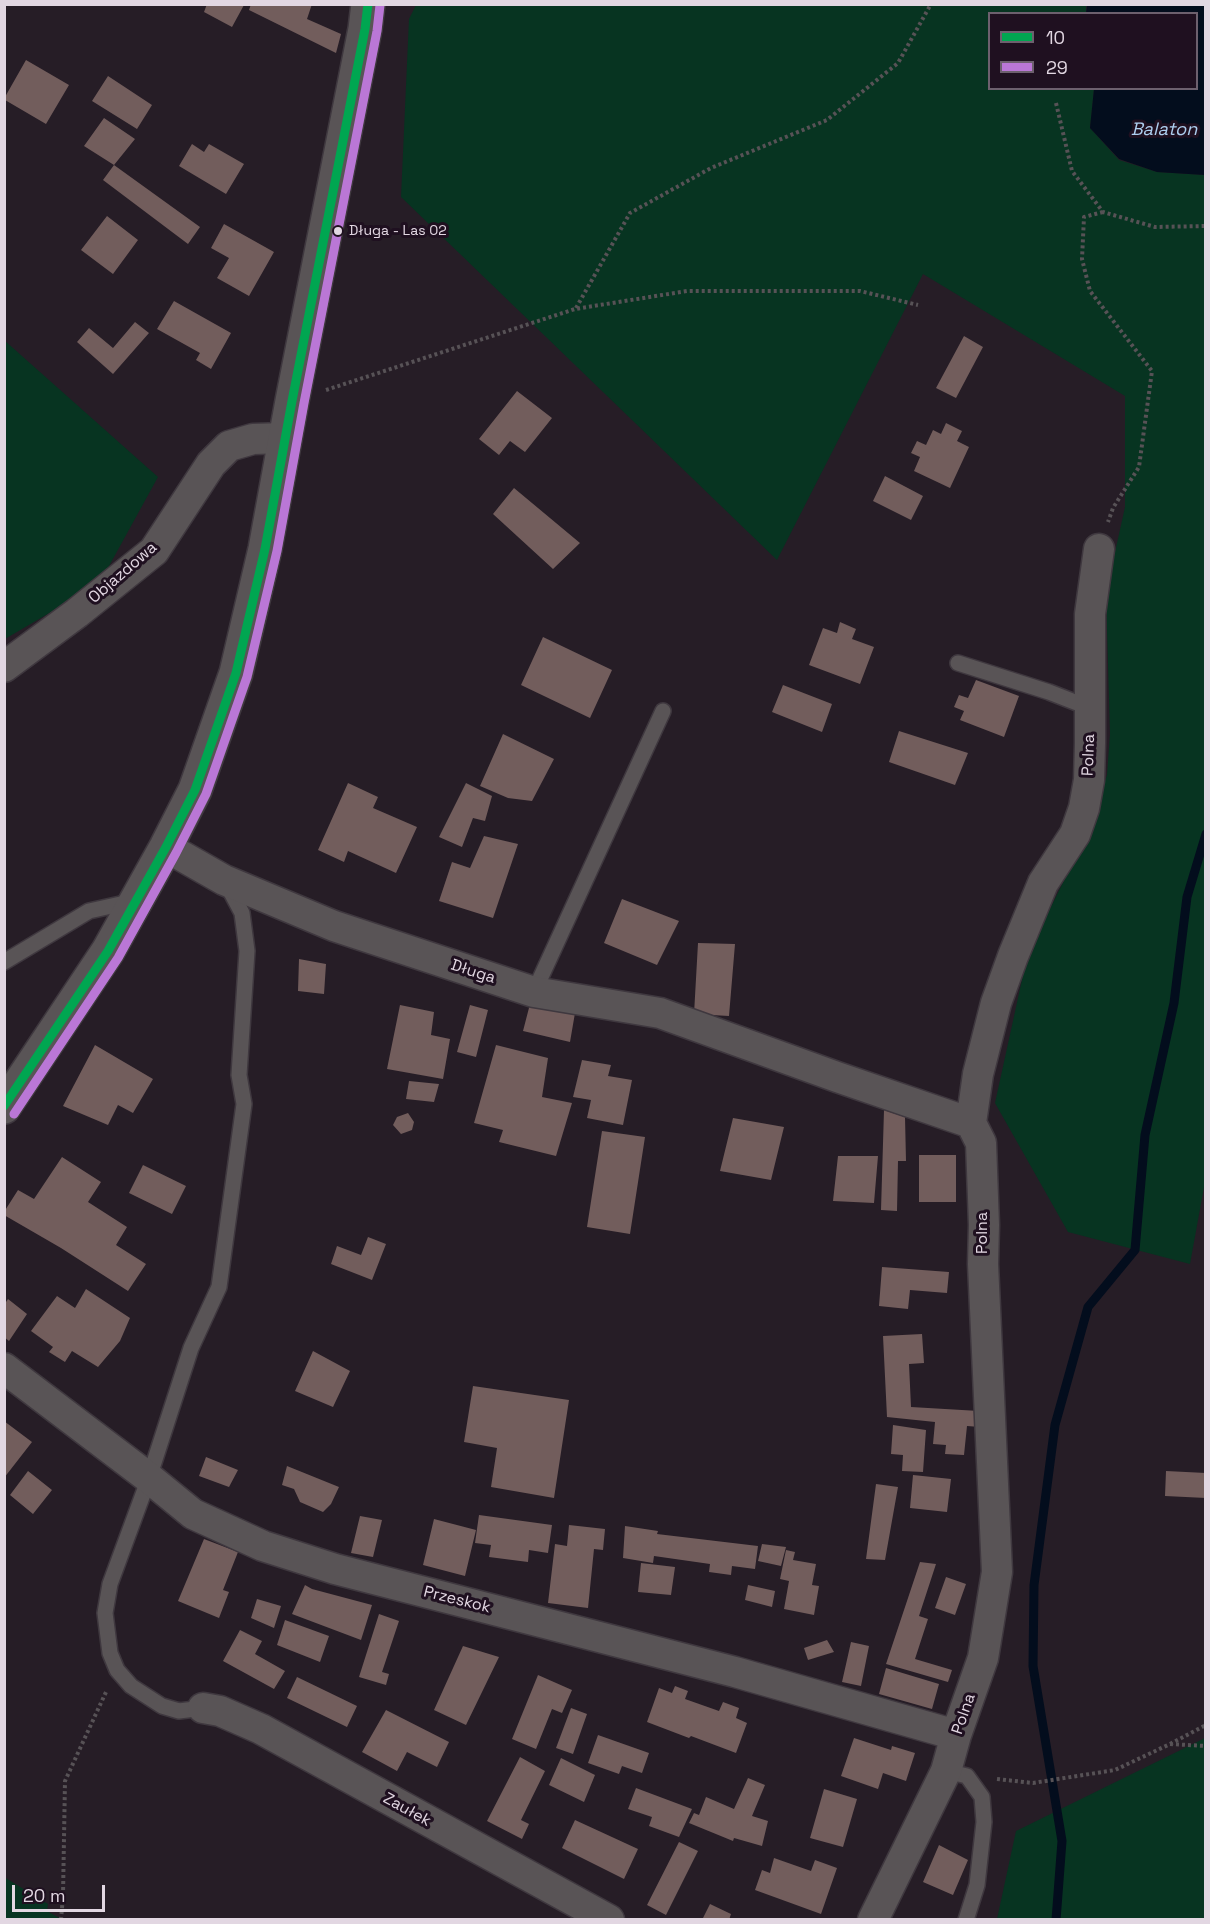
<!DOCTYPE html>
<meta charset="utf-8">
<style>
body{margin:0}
#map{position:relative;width:1210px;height:1924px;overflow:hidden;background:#261d26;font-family:"Space Grotesk",sans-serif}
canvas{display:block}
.frame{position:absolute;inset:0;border:6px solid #e2d7e2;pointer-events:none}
.legend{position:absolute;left:988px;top:12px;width:210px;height:78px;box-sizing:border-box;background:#1f1020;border:2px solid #6d606e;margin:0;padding:8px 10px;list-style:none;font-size:18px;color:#e2d7e2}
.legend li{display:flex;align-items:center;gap:12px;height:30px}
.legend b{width:30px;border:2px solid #6d606e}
.scale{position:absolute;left:12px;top:1885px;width:93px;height:27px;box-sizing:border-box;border:3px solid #e2d7e2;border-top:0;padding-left:8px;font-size:18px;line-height:21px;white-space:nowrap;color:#e2d7e2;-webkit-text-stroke:4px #1f1020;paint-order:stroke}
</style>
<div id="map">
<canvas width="1210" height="1924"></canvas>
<div class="frame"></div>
<ul class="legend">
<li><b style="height:8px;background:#00a651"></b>10</li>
<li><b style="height:8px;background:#ba77d6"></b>29</li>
</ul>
<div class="scale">20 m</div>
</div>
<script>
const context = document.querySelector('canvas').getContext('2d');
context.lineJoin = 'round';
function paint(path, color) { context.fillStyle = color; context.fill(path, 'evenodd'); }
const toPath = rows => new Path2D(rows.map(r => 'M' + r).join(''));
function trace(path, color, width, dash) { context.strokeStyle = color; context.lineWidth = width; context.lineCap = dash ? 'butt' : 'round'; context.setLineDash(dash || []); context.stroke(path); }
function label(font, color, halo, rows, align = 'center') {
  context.font = font + ' "Space Grotesk",sans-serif'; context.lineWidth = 6; context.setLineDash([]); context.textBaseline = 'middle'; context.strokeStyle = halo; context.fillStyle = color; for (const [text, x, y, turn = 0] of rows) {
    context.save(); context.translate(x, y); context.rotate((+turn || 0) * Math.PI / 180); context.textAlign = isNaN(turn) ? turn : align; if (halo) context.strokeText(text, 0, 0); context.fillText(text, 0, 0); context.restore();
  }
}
paint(toPath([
 [416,5,1086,5,1086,13,990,14,990,88,1094,89,1090,128,1119,160,1157,172,1205,175,1206,1176,1190,1264,1068,1232,995,1103,1025,966,1036,937,1088,832,1107,775,1110,734,1106,593,1125,507,1125,396,923,274,777,560,401,197,409,19],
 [4,340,158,477,103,577,51,612,5,639],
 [1205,1738,1205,1919,997,1919,1016,1831],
 [4,1877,48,1904,47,1911,61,1919,5,1919]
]), '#073421');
paint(toPath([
 [1087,5,1205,5,1205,175,1157,172,1119,159,1090,128,1094,89,1196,88,1196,14,1086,13]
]), '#030d1d');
trace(toPath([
 [1056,1920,1062,1841,1033,1666,1034,1585,1055,1425,1088,1307,1135,1250,1145,1135,1174,1003,1187,897,1206,834]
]), '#030d1d', 9);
paint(toPath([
 [207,4,243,4,244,5,232,27,204,12],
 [251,4,312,4,307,19,341,34,336,53,249,10],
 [26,60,69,85,46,124,5,100,5,97],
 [108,76,152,105,137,129,92,101],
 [104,118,135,139,114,165,84,146],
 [192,144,204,152,209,144,244,164,226,194,179,166],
 [114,165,200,227,188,244,103,180],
 [107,216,138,240,113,274,81,250],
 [224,224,274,252,249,296,217,278,229,258,211,248],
 [174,301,231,333,211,369,196,360,200,353,157,329],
 [135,322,149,333,113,374,77,342,89,328,113,348],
 [964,336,983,347,956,398,936,388],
 [517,391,552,418,525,452,510,441,499,455,479,439],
 [946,423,962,431,957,441,969,447,950,488,914,471,920,457,911,453,917,441,926,445,933,430,941,434],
 [885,476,923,496,911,520,873,501],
 [514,488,580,543,553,569,493,514],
 [840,622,856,629,852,639,874,647,860,684,809,665,823,628,837,633],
 [543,637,612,670,590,718,521,685],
 [976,680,1019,696,1004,737,960,720,964,711,954,707,959,695,968,698],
 [783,685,832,704,822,732,772,712],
 [899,731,968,753,955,785,889,762],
 [503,734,554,759,532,801,508,798,480,786],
 [348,783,378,797,373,808,417,827,396,873,348,851,344,862,318,850],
 [466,783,492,796,485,821,473,818,462,847,439,837],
 [484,836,518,844,493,918,439,901,452,862,470,868],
 [622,899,679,921,657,965,604,943],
 [698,943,735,944,729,1016,694,1014],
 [299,959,326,964,324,994,298,991],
 [530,1004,575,1013,570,1042,523,1031],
 [400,1005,434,1012,431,1035,450,1039,443,1079,387,1069],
 [470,1005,488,1010,476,1057,457,1052],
 [95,1045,153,1079,133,1113,118,1105,108,1125,63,1106],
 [496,1045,548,1058,542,1097,572,1103,556,1156,499,1142,503,1130,474,1123],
 [582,1060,611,1065,608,1076,632,1080,623,1125,587,1118,591,1100,573,1097],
 [409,1081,439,1084,434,1102,406,1099],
 [884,1110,905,1117,906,1161,898,1161,897,1211,881,1210],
 [408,1113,414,1122,412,1130,401,1134,393,1125,397,1117],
 [733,1118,784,1127,771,1180,720,1171],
 [602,1131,645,1137,630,1234,587,1227],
 [919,1155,956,1155,956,1202,919,1202],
 [838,1156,878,1156,874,1203,833,1201],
 [62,1157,101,1182,88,1202,127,1227,116,1245,146,1264,128,1291,61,1248,4,1215,4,1212,18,1190,34,1199],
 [143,1165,186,1186,172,1214,129,1193],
 [368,1237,386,1244,372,1280,331,1264,337,1246,361,1255],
 [882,1267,949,1272,947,1293,910,1290,908,1309,879,1306],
 [86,1289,130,1318,120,1341,98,1367,72,1351,65,1362,49,1352,53,1347,31,1331,57,1296,75,1308],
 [8,1299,27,1314,9,1341,4,1337,4,1305],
 [922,1334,924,1363,909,1364,911,1407,979,1411,980,1427,967,1426,964,1455,945,1454,946,1445,933,1444,935,1422,887,1417,883,1336],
 [313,1351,350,1371,333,1407,295,1391],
 [473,1386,569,1400,554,1498,491,1487,497,1448,464,1442],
 [4,1421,32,1442,4,1478],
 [893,1425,926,1430,923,1472,902,1471,903,1455,891,1454],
 [206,1457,238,1470,229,1487,199,1476],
 [287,1466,339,1487,331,1504,323,1512,300,1502,294,1489,282,1485],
 [28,1471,52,1490,33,1514,10,1495],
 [1166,1471,1206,1473,1206,1498,1165,1496],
 [913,1475,951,1479,947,1512,910,1508],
 [876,1484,898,1487,885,1560,866,1559],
 [479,1515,552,1525,548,1553,529,1550,528,1562,489,1557,491,1545,475,1543],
 [360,1516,382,1520,373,1557,351,1553],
 [434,1519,476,1530,465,1576,423,1565],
 [569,1525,605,1529,603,1550,594,1549,588,1608,548,1603,555,1544,567,1546],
 [625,1526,658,1531,657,1534,758,1546,755,1569,732,1566,731,1575,709,1572,710,1564,654,1556,653,1563,623,1558],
 [204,1539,238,1552,223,1590,229,1592,219,1618,178,1601],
 [762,1544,786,1547,781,1566,758,1561],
 [786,1550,795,1552,793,1560,816,1564,812,1585,819,1586,814,1615,784,1609,789,1581,780,1579],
 [920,1562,936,1564,919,1616,928,1619,915,1659,952,1670,948,1682,886,1664],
 [641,1563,675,1567,671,1595,638,1592],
 [946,1577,966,1584,955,1615,935,1608],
 [305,1585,312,1589,372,1605,361,1640,292,1614],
 [748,1585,775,1591,772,1607,745,1600],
 [257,1599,281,1606,274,1628,251,1618],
 [379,1614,399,1621,382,1672,389,1674,386,1685,359,1677],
 [285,1620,329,1636,320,1662,277,1645],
 [240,1630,262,1641,255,1654,285,1671,274,1689,223,1661],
 [827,1640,834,1652,808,1660,804,1648],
 [851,1642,869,1646,861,1686,842,1682],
 [463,1646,499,1657,466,1725,434,1710],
 [886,1668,939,1684,932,1709,879,1694],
 [538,1675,572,1690,562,1713,552,1709,536,1749,512,1739],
 [297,1677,357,1706,347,1727,287,1698],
 [675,1686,688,1691,685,1699,719,1711,723,1702,739,1708,736,1718,747,1723,736,1753,691,1736,689,1738,647,1722,659,1688,672,1693],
 [571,1708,587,1714,573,1754,556,1748],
 [386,1710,449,1742,437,1767,407,1752,397,1771,362,1752],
 [598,1735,649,1753,642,1773,622,1766,619,1774,588,1763],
 [854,1738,891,1750,892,1746,915,1753,906,1781,883,1773,878,1789,841,1776],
 [520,1757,545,1771,521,1820,529,1824,522,1839,487,1821],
 [561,1758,595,1775,584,1802,549,1785],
 [748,1778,765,1785,752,1816,768,1821,762,1846,734,1838,733,1841,689,1823,694,1813,699,1815,706,1797,734,1809],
 [636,1788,692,1809,679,1837,649,1826,652,1817,628,1809],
 [824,1789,857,1799,843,1847,810,1838],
 [575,1820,638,1849,624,1879,562,1848],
 [679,1842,698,1851,666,1915,647,1905],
 [939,1845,968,1860,953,1895,923,1882],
 [774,1858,811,1871,815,1860,837,1868,821,1914,755,1890,762,1870,770,1873],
 [710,1904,731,1914,729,1920,702,1920]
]), '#725d5c');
const service = toPath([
 [958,663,1049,692,1090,708],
 [4,962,89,911,134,901],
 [534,992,663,711],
 [203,1708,179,1711,162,1706,131,1686,117,1670,110,1653,105,1613,110,1584,149,1478,191,1348,219,1287,244,1104,239,1075,247,951,242,913,226,883],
 [946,1771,967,1776,982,1797,984,1822,977,1885,966,1920]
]);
const minor = toPath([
 [4,667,77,613,154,551,211,464,229,446,253,439,285,438],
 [166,847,224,880,334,926,534,992,660,1013,837,1077,971,1123],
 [4,1368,149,1478,193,1514,263,1546,335,1569,735,1672,956,1735],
 [203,1708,220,1711,261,1729,609,1920],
 [873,1920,946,1771,956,1735,983,1658,997,1572,983,1264,984,1225,981,1143,971,1123,978,1074,996,1003,1013,956,1043,883,1075,834,1084,808,1089,780,1090,743,1090,614,1099,549]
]);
const tertiary = toPath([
 [4,1107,108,951,166,847,195,790,236,673,265,549,292,401,365,29,368,4]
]);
trace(service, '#3f383f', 18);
trace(minor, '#3f383f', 33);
trace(tertiary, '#3f383f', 36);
trace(toPath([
 [1056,103,1072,171,1103,212,1155,227,1206,226],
 [1103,212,1084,217,1082,259,1090,291,1152,371,1139,467,1113,508,1108,522],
 [576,308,630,213,711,168,827,120,898,63,931,4],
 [326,390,575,309,687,291,860,291,918,305],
 [1170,1744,1206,1746],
 [997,1779,1033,1783,1115,1770,1170,1744,1206,1725],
 [61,1920,63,1896,65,1781,106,1692]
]), '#575256', 4, [3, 3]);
trace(service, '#595456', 15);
trace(minor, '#595456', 30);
trace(tertiary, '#595456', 33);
trace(toPath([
 [4,1106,108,951,166,847,195,790,236,673,265,549,292,401,365,29,368,4]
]), '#00a651', 9);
trace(toPath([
 [14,1114,118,958,176,853,206,794,247,677,277,551,304,403,377,31,380,5]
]), '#ba77d6', 9);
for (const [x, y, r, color] of [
 [338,231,5,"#e2d7e2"]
]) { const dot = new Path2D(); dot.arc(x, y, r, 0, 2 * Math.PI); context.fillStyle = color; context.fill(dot); trace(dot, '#1f1020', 2); }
label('14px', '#e2d7e2', '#1f1020', [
 ["Długa - Las 02",349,231]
], 'left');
label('16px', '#e2d7e2', '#1f1020', [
 ["Objazdowa",123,573,-41],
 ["Polna",1089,755,-88],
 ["Długa",473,972,18],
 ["Polna",983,1233,-90],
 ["Przeskok",457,1600,14],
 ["Polna",964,1714,-71],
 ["Zaułek",407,1810,29]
]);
label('italic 18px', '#adceef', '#1f1020', [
 ["Balaton",1164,130]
]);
</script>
